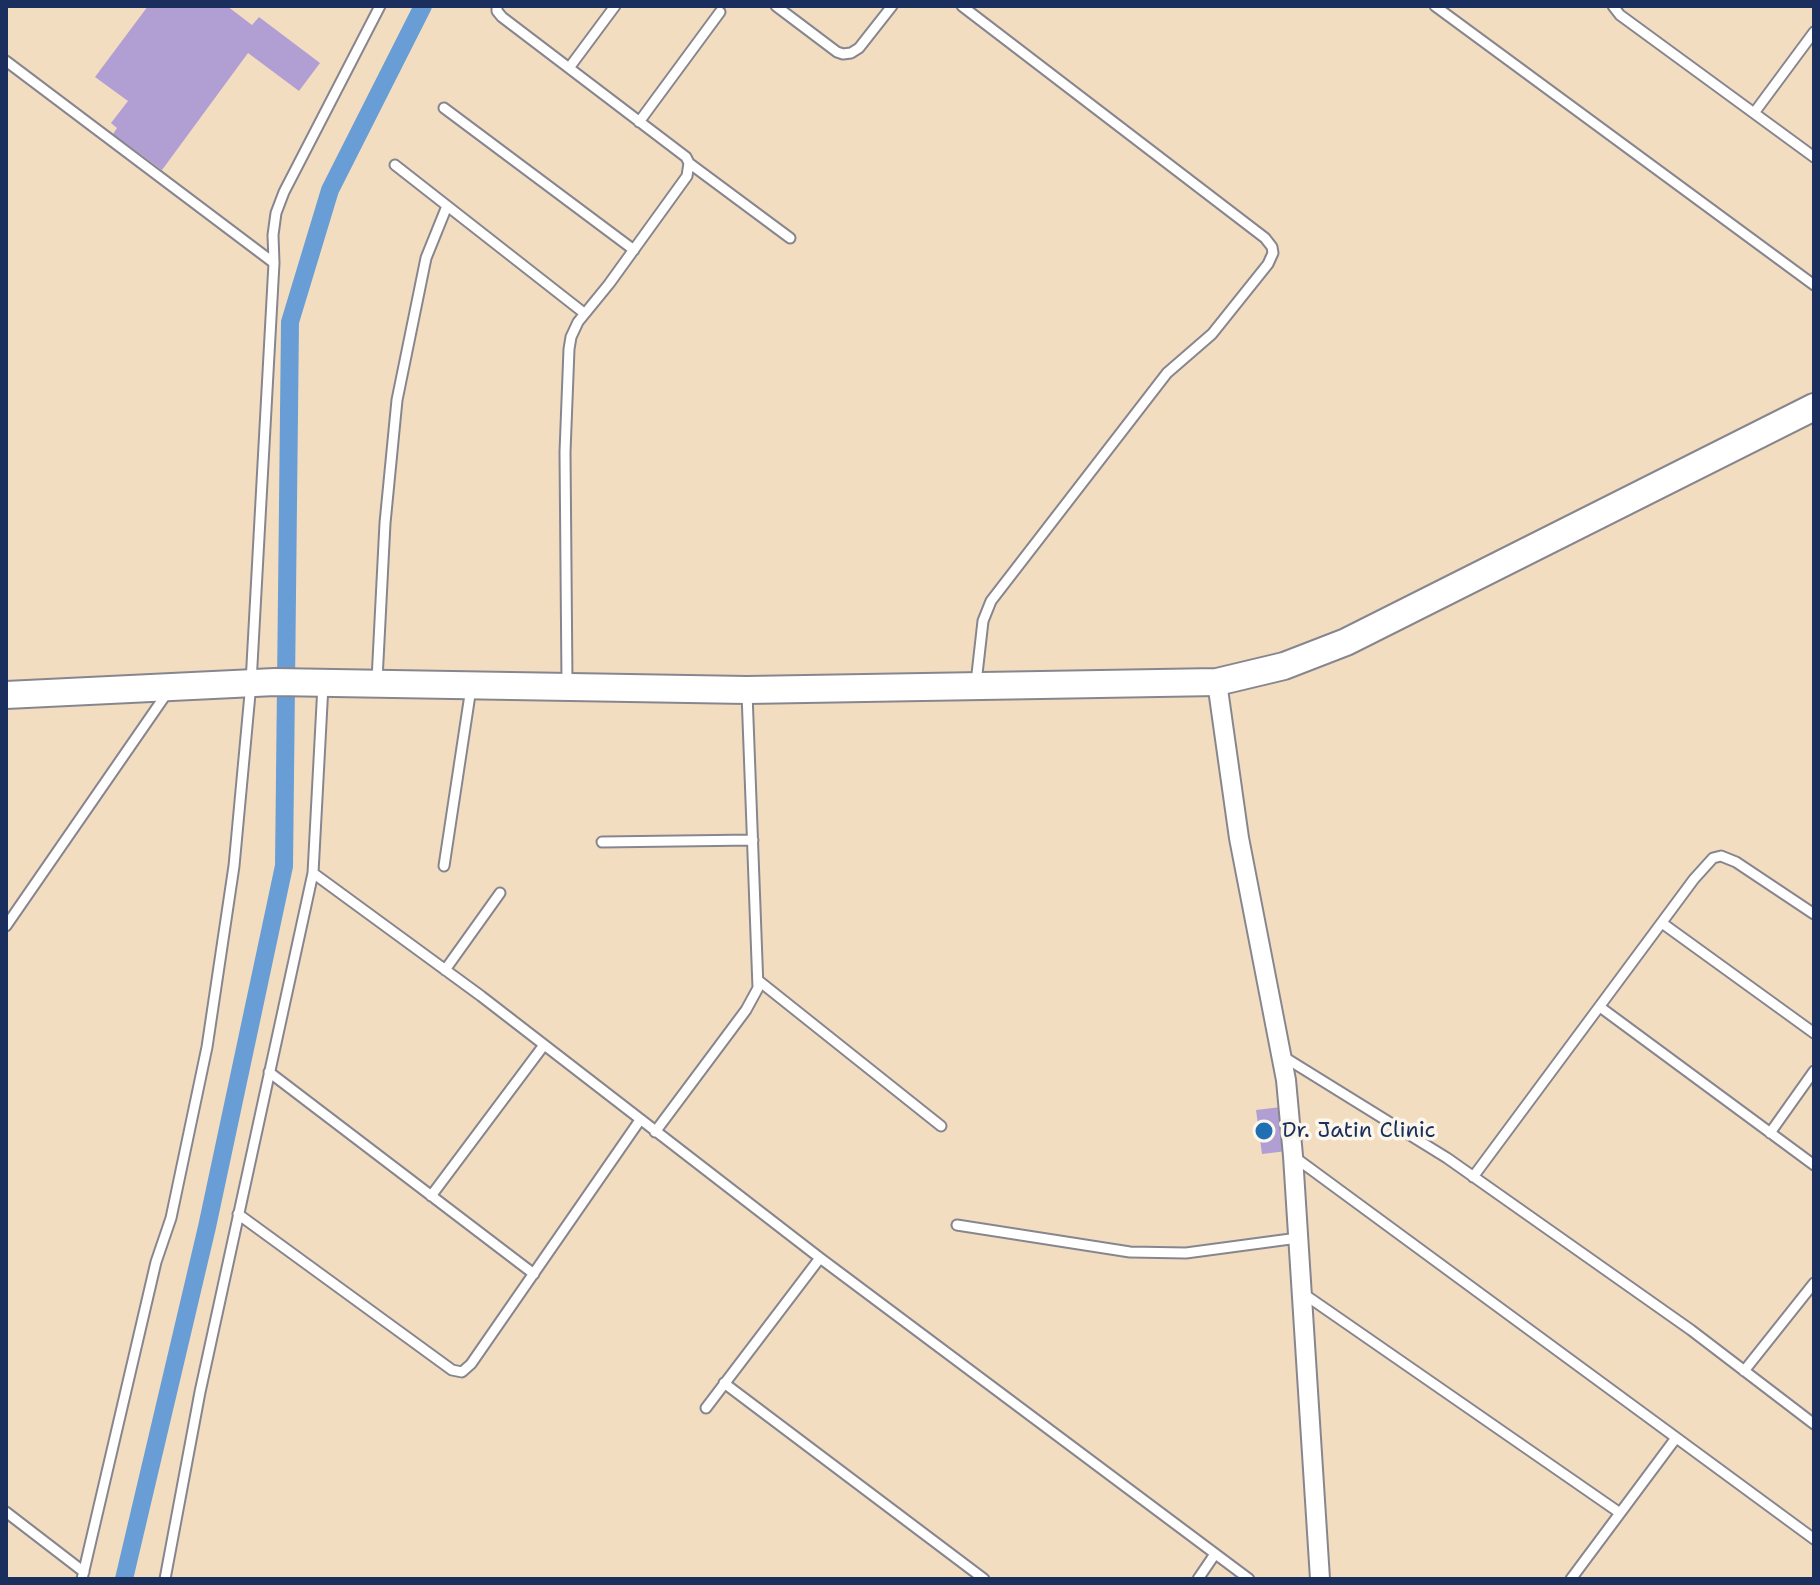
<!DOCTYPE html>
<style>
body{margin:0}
#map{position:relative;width:1820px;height:1585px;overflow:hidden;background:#f3ddc0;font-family:"Shantell Sans",sans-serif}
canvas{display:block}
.frame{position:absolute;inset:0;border:8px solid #1b2f5e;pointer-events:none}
</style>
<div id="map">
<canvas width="1820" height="1585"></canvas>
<div class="frame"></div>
</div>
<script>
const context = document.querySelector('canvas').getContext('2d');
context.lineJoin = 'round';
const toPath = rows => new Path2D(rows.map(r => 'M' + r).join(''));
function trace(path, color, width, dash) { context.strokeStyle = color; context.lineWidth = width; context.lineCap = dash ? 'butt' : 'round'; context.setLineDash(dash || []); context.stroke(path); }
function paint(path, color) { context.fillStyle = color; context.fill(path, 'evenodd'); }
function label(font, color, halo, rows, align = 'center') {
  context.font = font + ' "Shantell Sans",sans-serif'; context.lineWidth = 7; context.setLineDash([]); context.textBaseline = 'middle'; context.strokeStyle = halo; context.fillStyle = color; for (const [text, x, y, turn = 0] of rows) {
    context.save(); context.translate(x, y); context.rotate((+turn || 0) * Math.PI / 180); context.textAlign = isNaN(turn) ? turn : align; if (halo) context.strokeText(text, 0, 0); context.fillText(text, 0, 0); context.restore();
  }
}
trace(toPath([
 [124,1579,207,1227,284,866,290,322,330,190,423,6]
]), '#689ed5', 18);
paint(toPath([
 [148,6,227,6,252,25,259,17,320,63,299,91,248,53,162,170,113,134,117,128,111,123,128,101,95,77],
 [1281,1107,1287,1151,1262,1154,1256,1110]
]), '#b19ed3');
const lane = toPath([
 [497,6,497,11,502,17,686,157,689,163,687,176,609,284,578,322,571,337,569,349,565,452,567,683],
 [776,6,837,52,843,54,851,53,859,48,892,6],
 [962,6,1265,238,1272,247,1273,253,1268,264,1212,334,1167,373,991,601,983,621,976,683],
 [1435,6,1814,285],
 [1613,6,1620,15,1814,157],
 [6,61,274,263],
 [569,68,615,6],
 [444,108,634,250],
 [1754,113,1814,32],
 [639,122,720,12],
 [689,163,790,238],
 [395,165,584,313],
 [377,680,385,523,397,400,426,258,447,206],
 [602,842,753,840],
 [444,866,471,688],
 [313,873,481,996,820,1258,1249,1579],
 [1662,923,1814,1033],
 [6,926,167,693],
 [445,970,500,893],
 [759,981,941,1126],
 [1600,1007,1814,1165],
 [1284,1057,1447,1158,1691,1330,1814,1424],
 [269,1072,534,1274],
 [655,1132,746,1010,758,988,747,693],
 [1770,1133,1814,1071],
 [1293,1156,1814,1539],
 [1473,1177,1694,879,1713,858,1721,856,1736,862,1814,914],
 [431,1196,544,1045],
 [238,1214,452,1370,462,1372,471,1364,640,1120],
 [957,1225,1130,1252,1186,1253,1298,1238],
 [1301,1292,1620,1513],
 [1744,1371,1814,1283],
 [724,1383,984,1579],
 [706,1408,820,1258],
 [6,1512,84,1572],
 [82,1579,156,1262,171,1218,207,1047,234,866,251,683,274,263,273,235,276,213,284,192,380,6],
 [165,1579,200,1392,313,873,323,685],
 [1198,1579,1215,1554],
 [1571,1579,1676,1438]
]);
const street = toPath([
 [1217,682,1239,838,1286,1080,1293,1156,1320,1579]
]);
const secondary = toPath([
 [6,695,275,682,747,690,1217,682,1284,666,1346,642,1814,407]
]);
trace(lane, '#87868f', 13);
trace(street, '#87868f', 22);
trace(secondary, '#87868f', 30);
trace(lane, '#fff', 9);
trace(street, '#fff', 18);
trace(secondary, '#fff', 26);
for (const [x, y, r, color] of [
 [1264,1131,10,"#1f6fb2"]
]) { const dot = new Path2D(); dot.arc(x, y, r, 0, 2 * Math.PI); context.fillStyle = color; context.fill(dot); trace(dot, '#fbf7ec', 3); }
label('22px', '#1b2f5e', '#fbf7ec', [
 ["Dr. Jatin Clinic",1282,1131]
], 'left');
</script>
